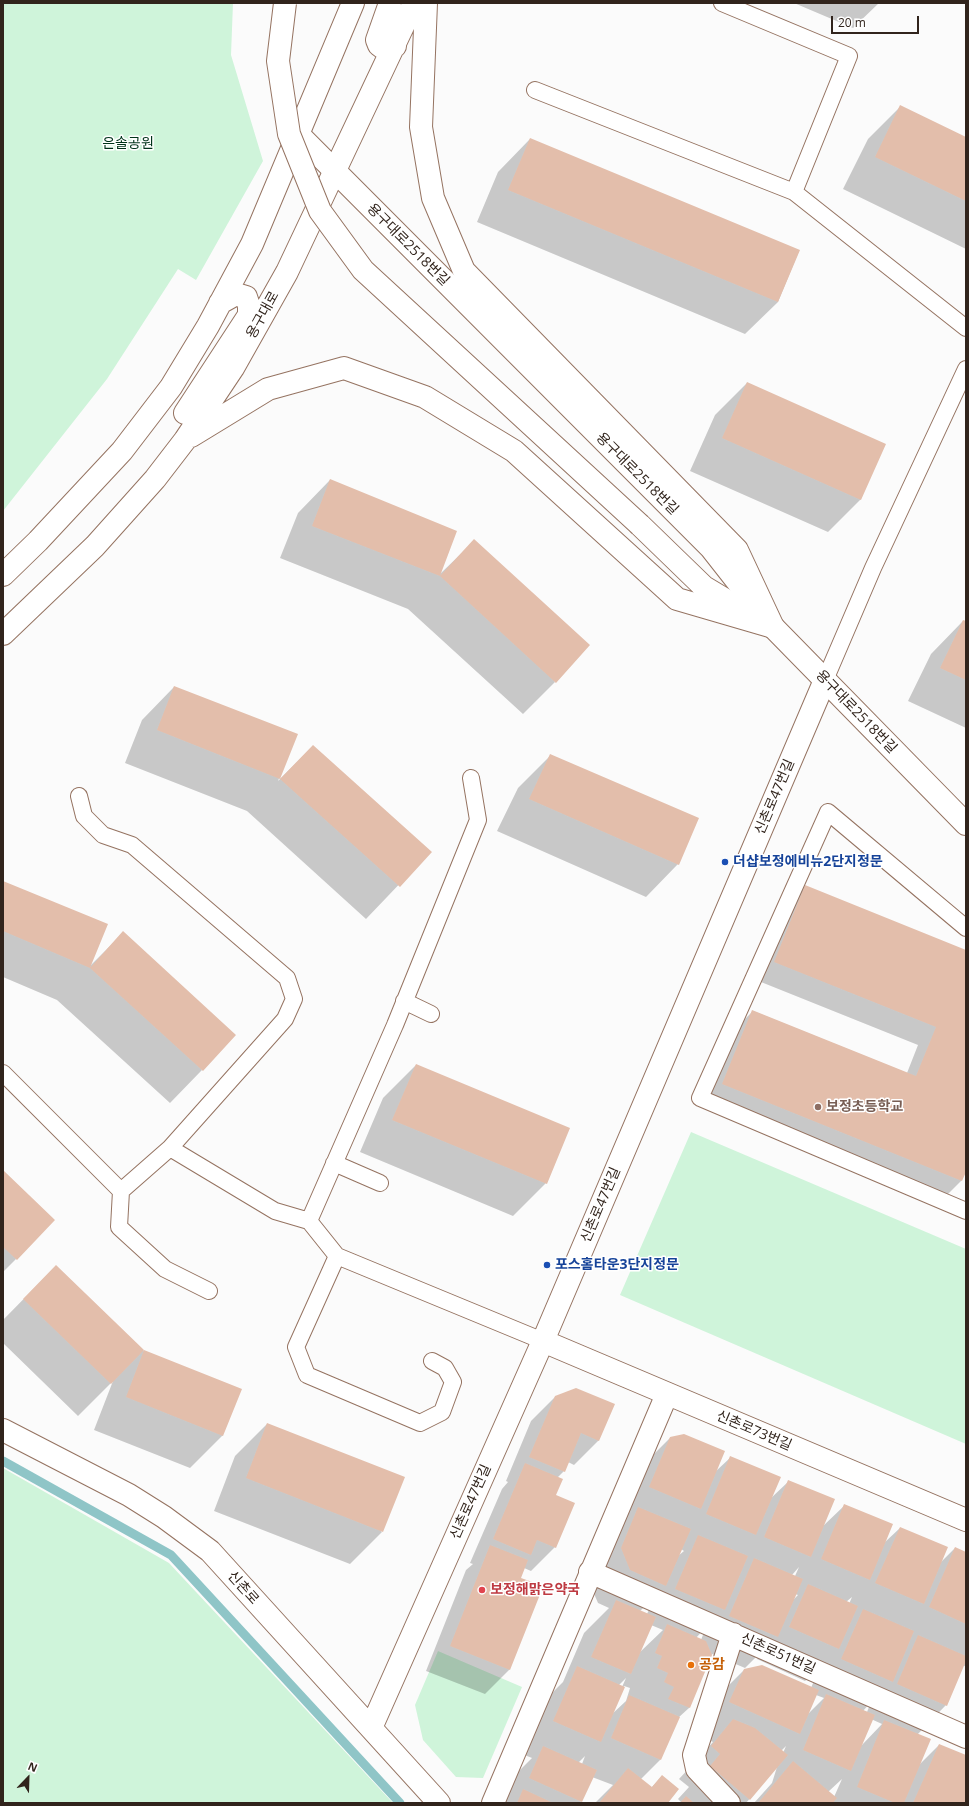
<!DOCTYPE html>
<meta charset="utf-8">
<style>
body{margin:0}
#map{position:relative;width:969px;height:1806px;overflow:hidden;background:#fbfbfb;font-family:"Open Sans",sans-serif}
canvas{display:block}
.frame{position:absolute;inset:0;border:4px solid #31241c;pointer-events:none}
.north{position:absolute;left:8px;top:1758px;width:40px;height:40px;-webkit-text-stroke:3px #fff;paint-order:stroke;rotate:23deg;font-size:11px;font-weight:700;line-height:16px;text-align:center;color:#31241c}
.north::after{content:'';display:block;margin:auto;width:14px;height:18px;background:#31241c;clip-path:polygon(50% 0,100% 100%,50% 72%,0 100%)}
.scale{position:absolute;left:831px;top:16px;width:88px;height:18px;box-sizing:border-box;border:2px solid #31241c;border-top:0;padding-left:5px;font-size:12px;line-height:14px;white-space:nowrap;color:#31241c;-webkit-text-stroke:3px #fff;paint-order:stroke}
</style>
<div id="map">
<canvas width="969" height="1806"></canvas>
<div class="frame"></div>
<div class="north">N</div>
<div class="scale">20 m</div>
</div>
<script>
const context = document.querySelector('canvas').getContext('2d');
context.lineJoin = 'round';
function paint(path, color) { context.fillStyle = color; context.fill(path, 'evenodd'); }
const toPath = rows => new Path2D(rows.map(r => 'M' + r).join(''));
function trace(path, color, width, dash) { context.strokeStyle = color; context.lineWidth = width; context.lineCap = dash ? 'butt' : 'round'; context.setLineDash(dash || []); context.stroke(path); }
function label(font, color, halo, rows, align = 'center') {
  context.font = font + ' "Open Sans","Noto Sans KR",sans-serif'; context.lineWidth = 3; context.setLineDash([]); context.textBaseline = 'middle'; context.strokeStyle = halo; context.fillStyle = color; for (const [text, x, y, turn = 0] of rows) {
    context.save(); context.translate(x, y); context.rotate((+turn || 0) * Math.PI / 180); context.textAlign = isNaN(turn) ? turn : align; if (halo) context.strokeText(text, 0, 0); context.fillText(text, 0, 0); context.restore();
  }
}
paint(toPath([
 [3,3,233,3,231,55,263,161,196,280,178,269,107,379,3,511],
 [691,1132,966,1249,966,1444,620,1295],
 [3,1468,169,1563,393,1803,3,1803],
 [438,1651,522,1687,483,1778,456,1777,423,1740,415,1705]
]), '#cff4da');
paint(toPath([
 [794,3,879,3,853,28],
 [900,107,966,138,966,249,843,189,868,139],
 [530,139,799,251,778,302,745,334,477,222,498,172],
 [747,383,861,499,828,532,690,471,715,415],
 [330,480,439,575,474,541,555,682,523,714,408,609,280,558,298,513],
 [963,621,966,622,966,728,908,701,931,654],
 [174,687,296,735,278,781,313,746,430,852,366,919,247,811,125,763,142,720],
 [550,756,678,864,646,897,497,831,518,788],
 [3,882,89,967,123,933,202,1070,170,1103,57,1000,3,977],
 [805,886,966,951,966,1169,961,1181,943,1199,704,1103,734,1030,753,1011,907,1073,918,1045,756,980,786,905],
 [416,1065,546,1183,513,1216,360,1152,383,1098],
 [3,1171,16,1259,3,1272],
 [56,1266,144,1351,223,1435,190,1468,94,1430,113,1381,78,1416,3,1343,3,1320],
 [555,1397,599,1440,574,1465,568,1462,564,1471,557,1478,555,1496,555,1547,531,1571,524,1568,520,1578,538,1597,509,1670,485,1694,426,1671,466,1570,473,1564,470,1563,502,1489,508,1482,506,1481,531,1421],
 [267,1424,382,1532,350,1564,214,1511,235,1456],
 [670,1438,715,1472,731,1457,770,1499,789,1481,822,1527,845,1505,884,1543,900,1528,940,1563,955,1548,966,1553,966,1667,963,1665,946,1705,917,1735,919,1765,939,1745,966,1756,966,1803,754,1803,772,1783,777,1767,746,1803,680,1803,681,1802,678,1799,689,1787,679,1779,713,1742,697,1735,711,1703,744,1670,811,1688,820,1666,805,1681,757,1659,759,1654,745,1668,712,1654,689,1708,678,1718,660,1760,640,1780,651,1788,662,1776,667,1803,595,1803,613,1785,592,1777,580,1803,500,1803,511,1779,532,1758,522,1754,545,1700,563,1682,584,1633,609,1608,598,1603,589,1582,606,1541,624,1523,617,1520,637,1471],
 [681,1549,684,1551,678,1556],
 [799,1567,795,1576,792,1575],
 [795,1594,798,1595,793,1600],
 [852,1597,849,1604,846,1602],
 [654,1598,647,1614,640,1611],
 [651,1625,663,1630,639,1653],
 [706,1627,701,1640,696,1638],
 [626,1678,622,1687,619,1685],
 [624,1686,630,1688,626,1701,611,1715],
 [816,1695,824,1698,808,1714],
 [871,1702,867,1712,863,1711],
 [871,1719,882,1724,861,1746],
 [786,1746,783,1753,781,1751],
 [585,1756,582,1764,578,1763],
 [842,1779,834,1797,828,1792]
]), '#0003');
trace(toPath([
 [3,1461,171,1555,400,1803]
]), '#8fc5c7', 9);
paint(toPath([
 [900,105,966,137,966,201,875,157],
 [530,138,800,250,778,302,508,190],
 [747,382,886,444,861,500,722,438],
 [330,479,457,531,440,576,312,526],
 [474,539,590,645,556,683,440,576],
 [963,620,966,621,966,680,940,668],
 [174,686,298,734,280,779,157,730],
 [313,745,432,852,400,887,280,779],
 [550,754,699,818,679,865,529,799],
 [3,881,108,924,90,968,3,931],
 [805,885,966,950,966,1172,962,1181,722,1084,752,1010,916,1076,936,1027,774,962],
 [123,931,236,1035,203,1071,90,968],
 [416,1064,570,1128,547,1184,392,1120],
 [3,1170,55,1220,17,1260,3,1247],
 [56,1265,144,1350,111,1384,23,1299],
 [144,1350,242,1389,223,1436,126,1397],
 [576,1388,615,1404,599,1441,581,1433,565,1472,529,1457,555,1396],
 [267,1423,405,1477,383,1532,246,1478],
 [684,1434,725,1451,701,1509,649,1487,670,1437],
 [730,1456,781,1477,756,1535,706,1514],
 [525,1463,563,1479,556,1495,575,1503,556,1548,537,1540,531,1555,493,1539],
 [788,1480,835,1499,811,1557,764,1537],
 [844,1504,893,1524,870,1580,821,1559],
 [638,1507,691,1529,666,1586,630,1570,621,1548],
 [900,1527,948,1547,924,1604,875,1583],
 [698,1535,748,1556,725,1610,675,1589],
 [490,1545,528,1560,521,1578,538,1584,539,1597,510,1670,450,1646],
 [955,1547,966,1552,966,1624,929,1607],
 [754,1558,803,1579,778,1637,729,1616],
 [808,1584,858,1606,839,1649,789,1627],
 [616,1600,656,1617,631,1674,591,1657],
 [863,1609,914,1631,893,1682,841,1659],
 [667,1624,706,1641,712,1655,690,1708,668,1699,674,1687,664,1682,668,1673,657,1668,662,1656,655,1653],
 [918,1635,966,1656,966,1661,947,1706,897,1684],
 [762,1665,819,1690,800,1734,729,1702,744,1669],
 [577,1666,625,1687,601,1742,553,1721],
 [826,1694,875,1715,851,1771,803,1750],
 [629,1695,680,1717,661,1760,611,1738],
 [733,1719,755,1728,788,1755,750,1800,710,1766,720,1754,711,1746],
 [884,1720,931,1739,904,1803,895,1803,857,1787],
 [939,1744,966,1755,966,1803,913,1803],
 [543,1746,597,1770,582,1802,529,1778],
 [793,1761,837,1798,833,1803,758,1803],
 [628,1768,652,1787,662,1775,679,1789,668,1803,599,1803],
 [523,1789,553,1803,517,1803],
 [686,1796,694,1803,680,1803]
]), '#e3beab');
const lane = toPath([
 [722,3,849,56,794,192,966,328],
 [535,90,794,192],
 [825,680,873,568,966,369],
 [471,778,478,820,395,1025,309,1221,337,1256,543,1341],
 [79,796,84,816,103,835,132,845,287,978,294,999,285,1019,170,1148,275,1211,309,1221],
 [966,928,828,812,700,1098,966,1211],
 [404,1001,431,1014],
 [3,1073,121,1191,170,1148],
 [334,1163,380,1183],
 [121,1191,119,1227,165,1269,209,1291],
 [337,1256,296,1347,307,1375,420,1423,442,1412,453,1382,445,1368,432,1361]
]);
const street = toPath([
 [543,1341,966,1520],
 [3,1430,129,1495,164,1517,210,1551,439,1803],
 [590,1572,966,1737],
 [371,1728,543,1341,825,680],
 [493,1803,667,1394],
 [729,1803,697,1769,694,1755,733,1634]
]);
const secondary = toPath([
 [297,133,711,548,773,627,966,824]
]);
const primary = toPath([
 [390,3,377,40,379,45,383,48,395,46],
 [426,3,421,127,433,198,464,271,737,550,773,627],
 [185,413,249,315,249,306,246,297,236,294,220,303],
 [191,436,268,389,344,368,425,397,514,451,677,599,773,627],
 [640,525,704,587,739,608],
 [3,575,38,541,122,451,171,387,208,326,252,244,353,3],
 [3,634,95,546,155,479,185,440,233,368,287,272,414,3]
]);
trace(lane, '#957361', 18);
trace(street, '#957361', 24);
trace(secondary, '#957361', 24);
trace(primary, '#957361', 24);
trace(lane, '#fff', 16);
trace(street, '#fff', 22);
trace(secondary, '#fff', 22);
trace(primary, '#fff', 22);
const primaryBridge = toPath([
 [285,3,278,61,289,134,320,211,363,270,640,525]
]);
trace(primaryBridge, '#957361', 24, []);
trace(primaryBridge, '#fff', 22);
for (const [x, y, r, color] of [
 [725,862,4,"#1a4fb4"],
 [818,1107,4,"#8d6e63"],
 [547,1265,4,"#1a4fb4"],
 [482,1590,4,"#e0444e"],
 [691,1665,4,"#e8710a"]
]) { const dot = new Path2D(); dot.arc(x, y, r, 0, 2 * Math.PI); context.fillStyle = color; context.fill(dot); trace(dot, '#fff', 1.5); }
label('14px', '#01331a', '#fff', [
 ["은솔공원",128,144]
]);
label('14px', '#31241c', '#fff', [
 ["용구대로2518번길",408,245,45],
 ["용구대로",263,315,-61],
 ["용구대로2518번길",637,474,45],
 ["용구대로2518번길",856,712,46],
 ["신촌로47번길",775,797,-67],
 ["신촌로47번길",601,1205,-67],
 ["신촌로73번길",754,1431,23],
 ["신촌로47번길",471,1502,-66],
 ["신촌로",243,1588,48],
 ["신촌로51번길",778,1654,24]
]);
label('bold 14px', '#164399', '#fff', [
 ["더샵보정에비뉴2단지정문",733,862],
 ["포스홈타운3단지정문",555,1265]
], 'left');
label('bold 14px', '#785e54', '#fff', [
 ["보정초등학교",826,1107]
], 'left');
label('bold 14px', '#be3a42', '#fff', [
 ["보정해맑은약국",490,1590]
], 'left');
label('bold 14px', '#c56008', '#fff', [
 ["공감",699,1665]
], 'left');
</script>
